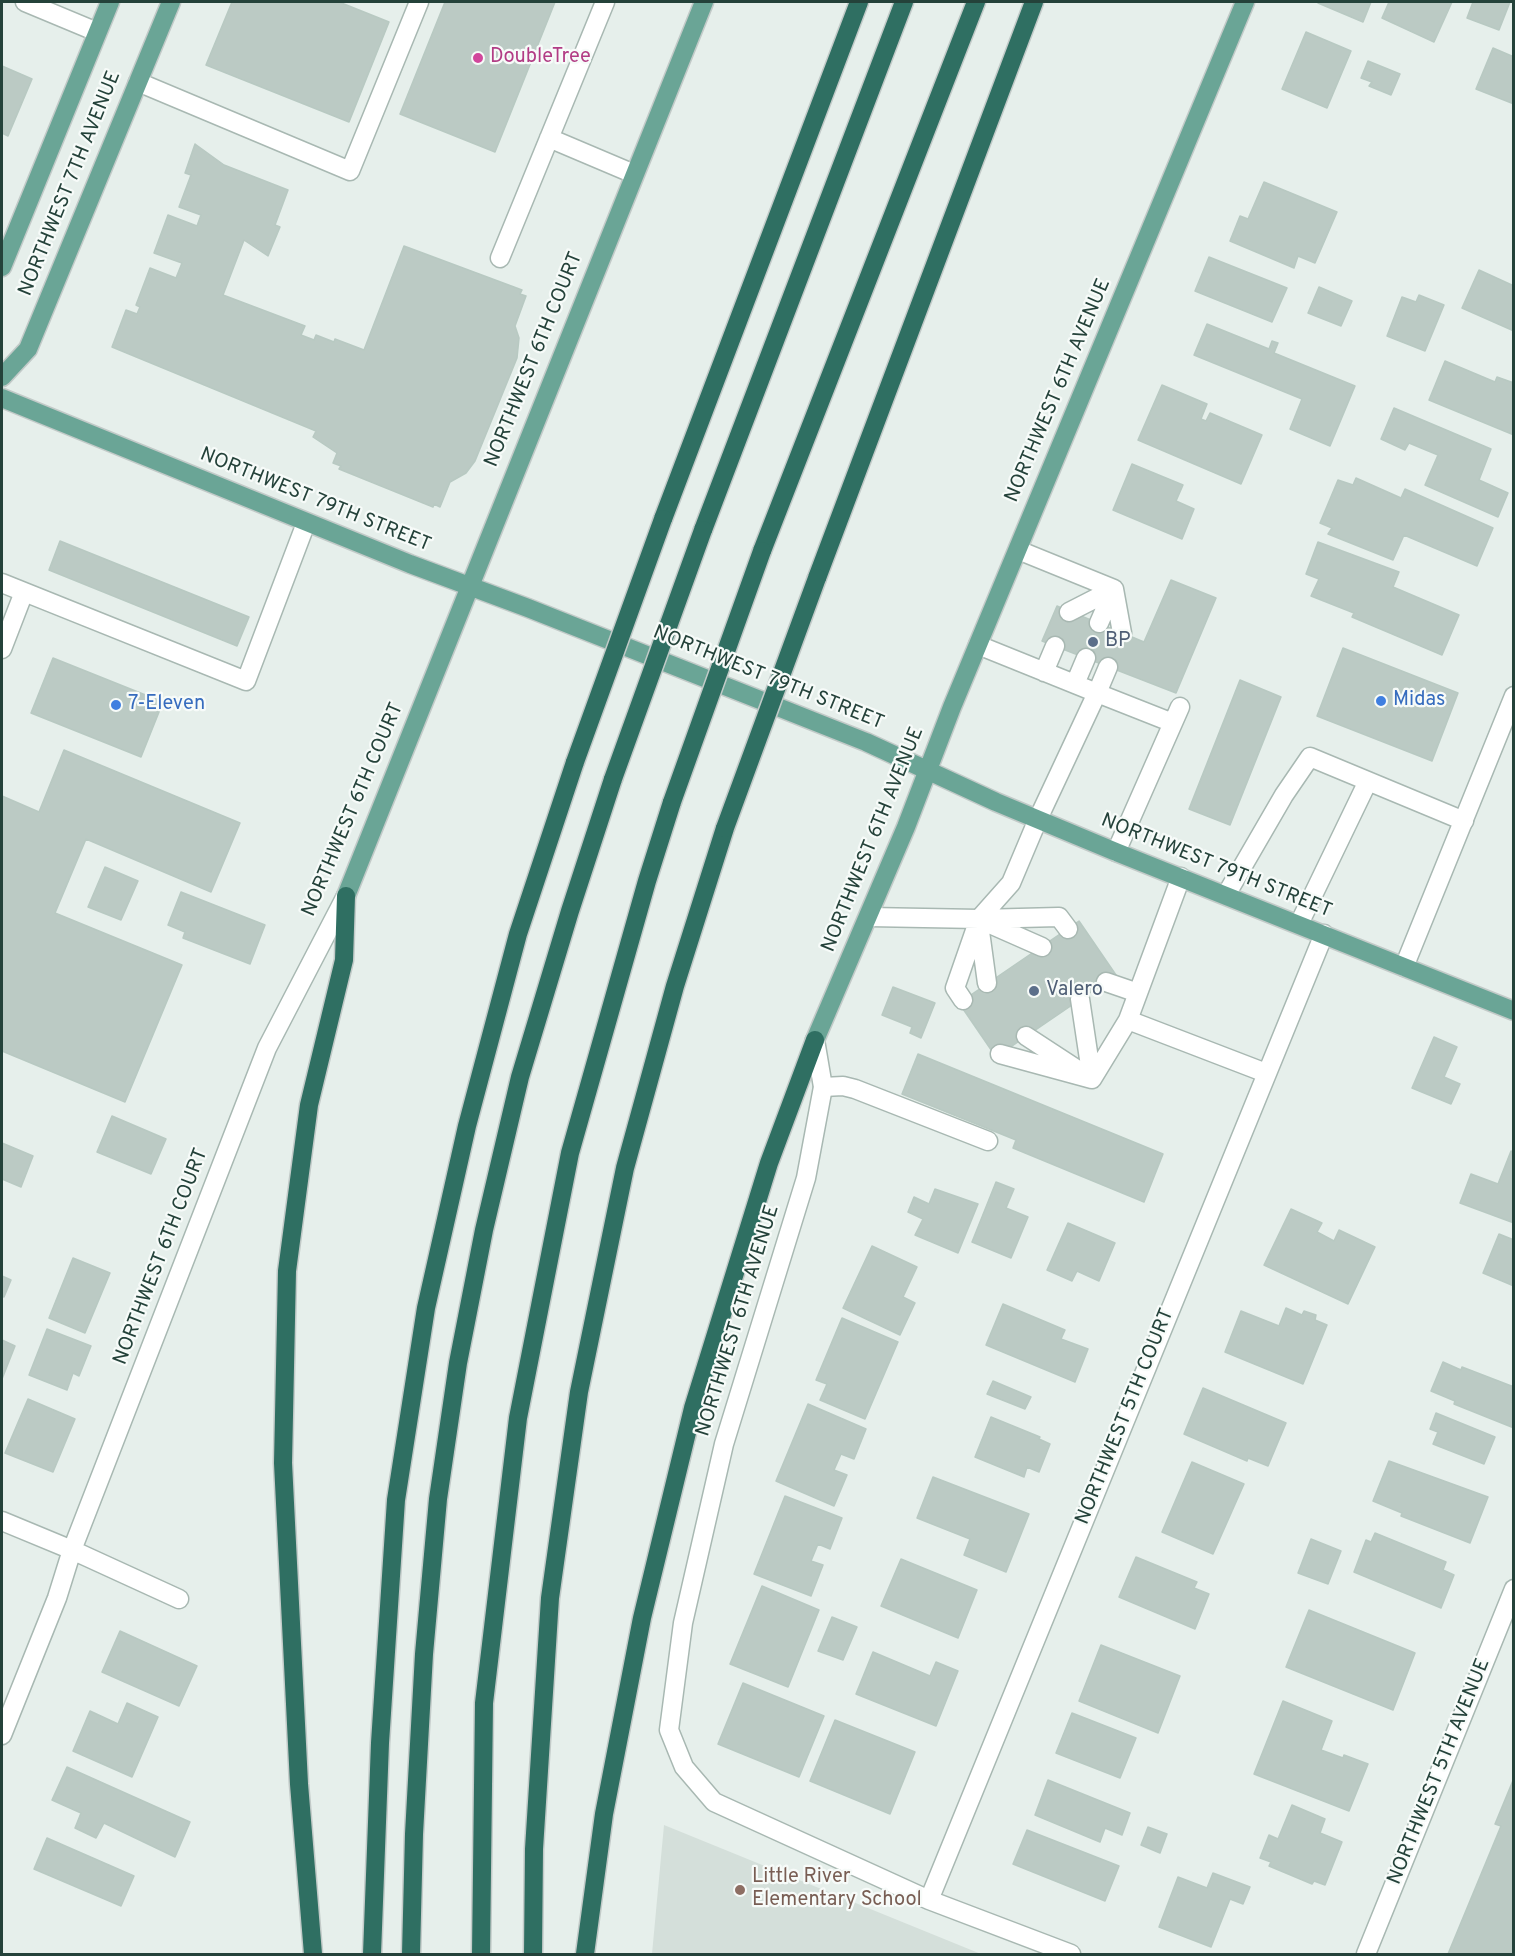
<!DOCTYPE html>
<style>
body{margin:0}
#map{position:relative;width:1515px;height:1956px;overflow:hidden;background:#e6efeb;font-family:Overpass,sans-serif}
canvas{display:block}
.frame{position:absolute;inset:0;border:3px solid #24423a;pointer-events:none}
</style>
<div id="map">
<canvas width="1515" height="1956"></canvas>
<div class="frame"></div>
</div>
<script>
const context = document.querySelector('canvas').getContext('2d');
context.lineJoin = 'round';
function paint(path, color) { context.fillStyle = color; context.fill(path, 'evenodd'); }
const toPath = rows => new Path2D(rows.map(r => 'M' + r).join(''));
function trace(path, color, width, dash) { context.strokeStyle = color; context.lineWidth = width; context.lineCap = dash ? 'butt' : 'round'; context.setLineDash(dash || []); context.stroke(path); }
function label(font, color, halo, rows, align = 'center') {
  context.font = font + ' Overpass,sans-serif'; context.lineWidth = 4.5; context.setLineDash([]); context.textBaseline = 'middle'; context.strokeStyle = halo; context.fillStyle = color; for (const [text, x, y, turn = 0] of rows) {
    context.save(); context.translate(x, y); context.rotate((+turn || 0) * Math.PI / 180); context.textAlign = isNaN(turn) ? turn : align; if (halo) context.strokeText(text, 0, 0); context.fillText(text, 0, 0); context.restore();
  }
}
paint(toPath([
 [664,1825,981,1954,652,1954]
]), '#d4dfda');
const building = toPath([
 [232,2,339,2,389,22,349,122,206,65,232,2],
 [445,2,555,2,495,152,400,114,445,2],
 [1318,2,1371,2,1363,22,1318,3,1318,2],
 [1389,2,1452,2,1434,42,1382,18,1389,2],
 [1473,2,1510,2,1499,30,1467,18,1473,2],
 [1306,32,1351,51,1327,108,1282,89,1306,32],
 [1493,48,1514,57,1514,104,1476,89,1493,48],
 [1368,61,1400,74,1391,95,1369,86,1372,82,1361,78,1368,61],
 [2,66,32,79,8,136,2,133,2,66],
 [195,144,224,165,288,190,275,225,280,227,268,256,244,240,223,295,305,326,301,335,314,340,316,335,334,342,335,339,364,350,404,246,522,290,520,294,526,296,515,326,519,338,517,358,475,461,466,473,450,482,440,507,434,504,433,507,339,469,341,466,333,463,337,453,313,437,316,431,112,347,126,310,137,314,140,307,136,305,150,268,176,278,182,263,154,253,168,215,197,226,201,215,179,207,191,175,185,173,195,144],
 [1264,182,1337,212,1315,263,1298,256,1294,268,1230,241,1240,216,1248,219,1264,182],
 [1209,257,1287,288,1272,322,1195,291,1209,257],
 [1479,270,1514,286,1514,331,1462,308,1479,270],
 [1319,287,1352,301,1341,326,1308,313,1319,287],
 [1419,295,1444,305,1425,351,1387,336,1402,297,1416,302,1419,295],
 [1207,324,1269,349,1272,341,1278,343,1274,353,1355,386,1330,446,1290,429,1302,399,1194,355,1207,324],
 [1445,361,1495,382,1497,377,1514,383,1514,435,1429,400,1445,361],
 [1162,385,1207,404,1201,419,1206,421,1210,413,1262,435,1241,484,1138,440,1162,385],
 [1394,408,1491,449,1479,480,1508,493,1498,517,1425,485,1438,455,1409,443,1405,450,1381,439,1394,408],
 [1132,464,1183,485,1176,501,1194,509,1182,539,1113,510,1132,464],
 [1356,478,1401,498,1405,489,1493,528,1477,566,1404,535,1393,560,1328,534,1332,528,1320,523,1338,480,1353,485,1356,478],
 [60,541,249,617,237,646,49,570,60,541],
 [1318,542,1399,572,1393,587,1459,615,1442,655,1352,617,1354,613,1311,596,1319,579,1306,574,1318,542],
 [1171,580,1216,598,1176,693,1042,641,1057,606,1144,642,1171,580],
 [1343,648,1458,693,1432,761,1317,716,1343,648],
 [53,658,163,702,141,757,31,713,53,658],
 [1240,680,1281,697,1230,825,1189,809,1240,680],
 [64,750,240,823,211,892,86,839,55,913,182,965,125,1102,2,1051,2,796,39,812,64,750],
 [105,867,138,881,121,920,88,907,105,867],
 [181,892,265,925,250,964,183,938,185,932,168,925,181,892],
 [1079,921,1116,975,996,1057,959,1003,1079,921],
 [893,987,935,1003,921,1038,910,1033,912,1027,882,1015,893,987],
 [1434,1037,1457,1047,1444,1077,1460,1084,1451,1104,1412,1088,1434,1037],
 [918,1054,1163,1154,1144,1202,1013,1148,1016,1140,902,1094,918,1054],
 [112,1116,166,1139,151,1174,97,1152,112,1116],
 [2,1143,33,1156,21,1187,2,1179,2,1143],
 [1511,1151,1514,1152,1514,1223,1460,1203,1471,1174,1498,1184,1511,1151],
 [996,1182,1014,1189,1006,1208,1028,1217,1011,1258,972,1242,996,1182],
 [935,1189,978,1204,958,1253,915,1235,923,1219,908,1212,914,1197,929,1204,935,1189],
 [1291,1209,1322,1223,1317,1232,1334,1241,1339,1230,1375,1247,1348,1304,1264,1265,1291,1209],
 [1068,1223,1115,1243,1099,1281,1077,1271,1072,1281,1047,1270,1068,1223],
 [1499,1234,1514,1240,1514,1286,1483,1273,1499,1234],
 [872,1246,917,1267,903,1297,915,1303,900,1335,843,1308,872,1246],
 [73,1258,110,1273,85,1333,49,1318,73,1258],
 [2,1276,11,1280,4,1297,2,1296,2,1276],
 [1003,1304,1065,1330,1061,1339,1088,1349,1075,1382,986,1345,1003,1304],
 [1286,1308,1302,1315,1304,1311,1316,1315,1315,1320,1327,1325,1303,1384,1225,1352,1241,1311,1279,1326,1286,1308],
 [842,1318,898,1342,865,1419,820,1400,827,1384,816,1380,842,1318],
 [47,1329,91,1346,79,1376,73,1373,67,1390,29,1375,47,1329],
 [2,1340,15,1346,2,1379,2,1340],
 [1443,1362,1461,1370,1462,1367,1514,1387,1511,1402,1514,1403,1514,1428,1454,1404,1455,1401,1431,1391,1443,1362],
 [993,1381,1031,1397,1025,1409,987,1394,993,1381],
 [1203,1388,1286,1423,1268,1466,1248,1458,1247,1461,1184,1434,1203,1388],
 [28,1399,75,1419,53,1472,5,1453,28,1399],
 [808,1404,866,1429,854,1459,841,1454,834,1470,847,1475,834,1506,776,1481,808,1404],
 [1436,1413,1495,1437,1484,1464,1433,1444,1438,1432,1430,1429,1436,1413],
 [991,1417,1040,1437,1039,1439,1050,1444,1039,1472,1027,1467,1024,1477,975,1457,991,1417],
 [1389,1461,1488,1497,1470,1543,1401,1516,1402,1513,1373,1501,1389,1461],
 [1192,1462,1244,1484,1213,1554,1162,1532,1192,1462],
 [933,1477,1029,1514,1006,1572,964,1555,970,1539,917,1518,933,1477],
 [785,1496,842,1518,830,1549,818,1544,811,1561,823,1565,811,1596,754,1574,785,1496],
 [1375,1533,1446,1562,1443,1570,1454,1575,1441,1608,1354,1572,1366,1540,1371,1542,1375,1533],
 [1311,1539,1341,1551,1328,1584,1298,1573,1311,1539],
 [1136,1557,1197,1582,1194,1588,1209,1594,1195,1629,1119,1597,1136,1557],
 [901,1559,977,1590,958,1638,881,1606,901,1559],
 [762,1586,819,1610,788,1687,730,1664,762,1586],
 [1309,1610,1415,1653,1393,1710,1286,1667,1309,1610],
 [832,1617,857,1627,843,1660,818,1651,832,1617],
 [120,1631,197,1666,179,1706,102,1672,120,1631],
 [1101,1645,1180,1676,1158,1733,1079,1701,1101,1645],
 [873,1652,930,1676,936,1662,958,1671,936,1726,856,1694,873,1652],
 [743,1683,824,1716,799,1777,718,1744,743,1683],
 [1283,1701,1332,1721,1321,1750,1343,1758,1344,1755,1368,1764,1349,1811,1254,1774,1283,1701],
 [127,1703,158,1717,132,1777,73,1751,90,1711,118,1724,127,1703],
 [1072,1713,1136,1738,1120,1778,1056,1753,1072,1713],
 [835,1720,915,1752,890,1814,810,1781,835,1720],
 [67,1767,190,1822,175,1857,104,1823,96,1838,75,1828,81,1813,52,1800,67,1767],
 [1514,1778,1514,1954,1448,1954,1501,1826,1495,1824,1514,1778],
 [1048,1780,1130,1813,1122,1835,1105,1828,1100,1842,1035,1815,1048,1780],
 [1292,1805,1325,1819,1320,1833,1342,1842,1325,1885,1314,1881,1312,1884,1269,1866,1271,1862,1260,1858,1269,1835,1278,1839,1292,1805],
 [1148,1827,1167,1834,1160,1853,1141,1845,1148,1827],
 [1027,1830,1119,1866,1105,1901,1013,1864,1027,1830],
 [47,1838,134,1876,121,1906,34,1869,47,1838],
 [1213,1873,1250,1887,1243,1904,1230,1899,1211,1947,1159,1927,1178,1877,1207,1888,1213,1873]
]);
paint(building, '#bbcac4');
trace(building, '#b8c9c2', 1.5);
const service = toPath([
 [25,2,97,32],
 [138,82,350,171,419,2],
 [549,138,634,174],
 [500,258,605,2],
 [1018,550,1114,589,1099,623],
 [2,583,246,681,306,523],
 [1069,612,1114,589,1122,633],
 [2,649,24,592],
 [1108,667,1097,693,1173,723],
 [1044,672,1055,646],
 [1075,684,1086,658],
 [1116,852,1180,707],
 [1181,877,1128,1020,1266,1073],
 [1226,895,1284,795,1310,757,1464,821],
 [869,917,979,919,1011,883,1038,819,1097,693,978,645],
 [979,919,1059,917,1068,929],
 [983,921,1042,947],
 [979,924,987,983],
 [1299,924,1368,781],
 [1106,982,1138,993],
 [1080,999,1092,1079],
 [963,1000,955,988,979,919],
 [1026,1036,1078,1070],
 [1000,1054,1092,1079],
 [1092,1079,1128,1020],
 [823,1087,843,1086,855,1089,988,1141]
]);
const minor = toPath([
 [1404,967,1514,696],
 [815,1040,823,1087,806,1178,724,1444,683,1623,669,1730,684,1767,714,1802,929,1900,1071,1954],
 [2,1521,72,1550,179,1599],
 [2,1735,57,1598,72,1550,267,1048,346,896],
 [929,1900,1324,934],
 [1366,1954,1514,1589]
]);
const primary = toPath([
 [2,267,110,2],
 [2,377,28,349,171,2],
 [2,398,410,564,528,608,866,742,996,802,1116,852,1514,1011],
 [346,896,704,2],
 [815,1040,906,827,952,707,1245,2]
]);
const motorway = toPath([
 [663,519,859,2],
 [703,530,904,2],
 [762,551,976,2],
 [817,578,1034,2],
 [313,1954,299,1784,283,1463,287,1271,309,1105,344,960,346,896],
 [372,1954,380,1743,396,1500,426,1308,467,1126,518,934,575,762],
 [411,1954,414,1834,424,1654,438,1499,458,1363,484,1230,520,1077,570,911,613,779],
 [481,1954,484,1703,518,1418,570,1153,647,881,672,802],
 [533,1954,534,1849,550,1598,579,1392,625,1168,675,986,725,828],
 [585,1954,604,1814,642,1618,693,1408,769,1163,815,1040]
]);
trace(service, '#a8b8b2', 21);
trace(minor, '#a8b8b2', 21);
trace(primary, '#c2cac8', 21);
trace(motorway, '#c2cac8', 21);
trace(service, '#fff', 18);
trace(minor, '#fff', 18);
trace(primary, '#6aa596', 18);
trace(motorway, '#2f6f62', 18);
const motorwayBridge = toPath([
 [575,762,663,519],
 [613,779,703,530],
 [672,802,762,551],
 [725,828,817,578]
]);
trace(motorwayBridge, '#c2cac8', 21, []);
trace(motorwayBridge, '#2f6f62', 18);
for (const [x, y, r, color] of [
 [478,58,6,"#d1479c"],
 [1093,642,6,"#5c6f8a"],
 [1381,701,6,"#3f7fe0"],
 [116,705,6,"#3f7fe0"],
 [1034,991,6,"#5c6f8a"],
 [740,1890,6,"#8d6e63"]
]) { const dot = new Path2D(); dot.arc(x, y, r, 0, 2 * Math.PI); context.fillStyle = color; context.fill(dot); trace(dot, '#f7fbf9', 2); }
label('20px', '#b23c85', '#f7fbf9', [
 ["DoubleTree",490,58]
], 'left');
label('20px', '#24423a', '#f7fbf9', [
 ["NORTHWEST 7TH AVENUE",71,184,-68],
 ["NORTHWEST 6TH COURT",535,360,-68],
 ["NORTHWEST 6TH AVENUE",1059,391,-67],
 ["NORTHWEST 79TH STREET",315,501,22],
 ["NORTHWEST 79TH STREET",768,679,22],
 ["NORTHWEST 6TH COURT",354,810,-67],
 ["NORTHWEST 6TH AVENUE",874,840,-68],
 ["NORTHWEST 79TH STREET",1216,867,22],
 ["NORTHWEST 6TH COURT",162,1257,-69],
 ["NORTHWEST 6TH AVENUE",739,1321,-73],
 ["NORTHWEST 5TH COURT",1126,1417,-68],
 ["NORTHWEST 5TH AVENUE",1440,1772,-68]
]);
label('20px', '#4e5e75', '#f7fbf9', [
 ["BP",1105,642],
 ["Valero",1046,991]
], 'left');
label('20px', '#366cbe', '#f7fbf9', [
 ["Midas",1393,701],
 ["7-Eleven",128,705]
], 'left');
label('20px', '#785e54', '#f7fbf9', [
 ["Little River",752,1878],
 ["Elementary School",752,1901]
], 'left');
</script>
